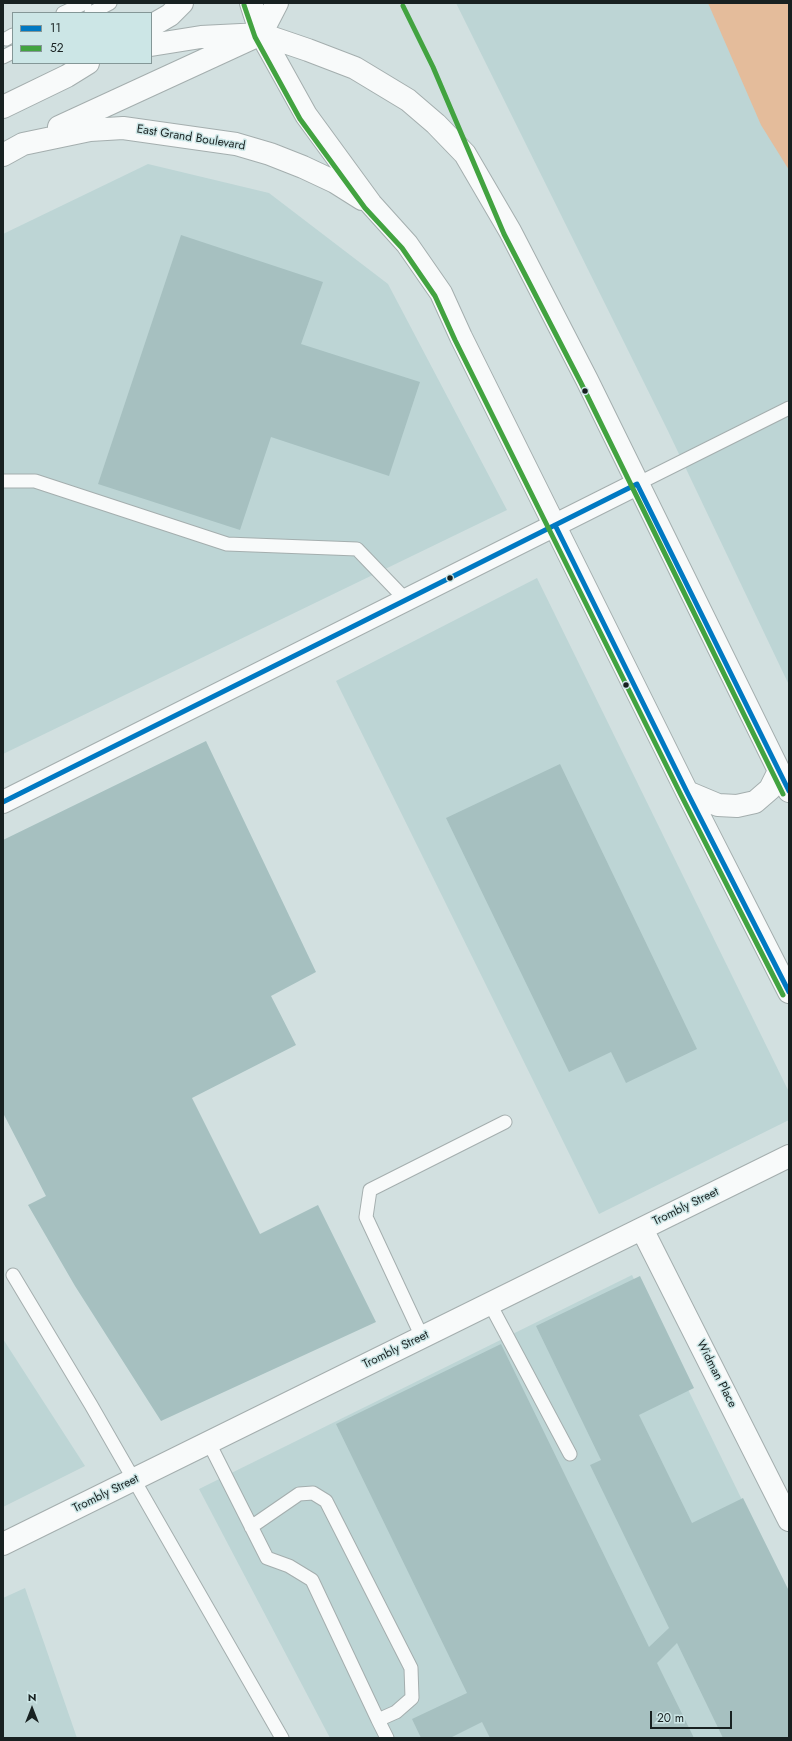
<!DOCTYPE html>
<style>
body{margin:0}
#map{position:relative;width:792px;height:1741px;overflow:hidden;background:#d2e0e0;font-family:Jost,sans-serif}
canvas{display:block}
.frame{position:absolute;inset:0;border:4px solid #182121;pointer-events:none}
.legend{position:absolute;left:12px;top:12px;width:140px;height:52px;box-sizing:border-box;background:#cce6e6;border:1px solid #849797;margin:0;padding:5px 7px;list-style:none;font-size:12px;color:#182121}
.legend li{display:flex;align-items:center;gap:8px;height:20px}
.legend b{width:20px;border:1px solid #849797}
.north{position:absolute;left:12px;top:1689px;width:40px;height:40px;-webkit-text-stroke:3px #cce6e6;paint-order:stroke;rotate:0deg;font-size:11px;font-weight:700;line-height:16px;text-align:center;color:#182121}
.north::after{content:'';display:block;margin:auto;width:14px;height:18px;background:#182121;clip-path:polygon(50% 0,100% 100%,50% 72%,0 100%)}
.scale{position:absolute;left:650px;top:1711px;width:82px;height:18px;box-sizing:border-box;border:2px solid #182121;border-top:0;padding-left:5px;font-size:12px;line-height:14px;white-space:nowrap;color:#182121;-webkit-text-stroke:3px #cce6e6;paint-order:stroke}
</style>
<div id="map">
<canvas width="792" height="1741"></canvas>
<div class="frame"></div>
<ul class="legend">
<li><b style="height:5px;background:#0079c2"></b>11</li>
<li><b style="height:5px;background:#42a340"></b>52</li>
</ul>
<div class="north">N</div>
<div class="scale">20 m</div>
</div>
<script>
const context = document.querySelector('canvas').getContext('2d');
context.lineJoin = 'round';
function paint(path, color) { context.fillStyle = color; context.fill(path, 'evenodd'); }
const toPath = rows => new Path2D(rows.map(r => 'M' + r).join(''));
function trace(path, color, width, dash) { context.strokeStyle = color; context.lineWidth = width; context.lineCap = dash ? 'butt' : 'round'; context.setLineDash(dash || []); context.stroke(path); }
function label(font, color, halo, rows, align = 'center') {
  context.font = font + ' Jost,sans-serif'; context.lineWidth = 3; context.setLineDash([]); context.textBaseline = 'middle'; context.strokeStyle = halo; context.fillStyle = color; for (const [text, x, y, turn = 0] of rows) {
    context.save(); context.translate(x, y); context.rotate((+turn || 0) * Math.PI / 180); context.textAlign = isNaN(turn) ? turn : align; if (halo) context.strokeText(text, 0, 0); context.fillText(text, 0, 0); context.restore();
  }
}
paint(toPath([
 [456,3,789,3,789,685,668,431],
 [148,164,269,193,388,284,507,510,3,754,3,234],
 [537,578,789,1092,789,1120,599,1214,336,681],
 [632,1275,789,1596,789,1738,330,1738,199,1489],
 [3,1339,85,1466,3,1507],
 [25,1588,77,1738,3,1738,3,1598]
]), '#bdd5d5');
paint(toPath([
 [708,3,789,3,789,170,761,125]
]), '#e4bc9b');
paint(toPath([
 [181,235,323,282,301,344,420,382,389,476,271,437,240,530,98,484],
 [206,741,316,972,271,996,296,1045,192,1098,260,1234,318,1205,376,1322,161,1421,75,1286,28,1205,46,1196,3,1113,3,840],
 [560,764,697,1049,626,1083,611,1052,569,1072,446,818],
 [640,1276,694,1388,639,1415,692,1523,743,1498,789,1591,789,1738,723,1738,677,1643,657,1663,694,1738,490,1738,482,1722,450,1738,421,1738,412,1719,467,1693,336,1424,501,1344,649,1647,669,1628,590,1465,601,1460,536,1326]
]), '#a6c0c0');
const lane = toPath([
 [63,13,85,3],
 [91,13,110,3],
 [6,39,13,35],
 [3,57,13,52],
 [3,481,35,481,227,544,357,549,406,600],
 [637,484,789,408],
 [13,1275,91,1405,282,1738],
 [490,1304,570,1454],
 [422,1337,366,1217,370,1190,505,1122],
 [209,1443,267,1558,289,1566,312,1580,378,1720,396,1712,412,1698,411,1668,326,1501,313,1493,299,1494,251,1527],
 [378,1720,387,1738]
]);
const street = toPath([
 [3,802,637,484],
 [642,1229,789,1520],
 [3,1544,789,1156]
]);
const secondary = toPath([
 [251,3,261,34,306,115,371,204,407,244,441,293,461,337,687,792,789,992],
 [151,26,170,15,182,3],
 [151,45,201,37,261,34,308,50,355,68,408,100,436,124,465,154,510,231,587,380,789,791],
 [3,107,67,76,88,63],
 [59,127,261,34,277,3],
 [3,155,23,144,90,130,123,128,236,144,270,154,303,167,335,182,362,199],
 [687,792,718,805,737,806,755,802,770,789,779,771]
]);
trace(lane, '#a4aeae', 15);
trace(street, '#a4aeae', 24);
trace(secondary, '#a4aeae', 24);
trace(lane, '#f8fafa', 13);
trace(street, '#f8fafa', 22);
trace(secondary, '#f8fafa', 22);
trace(toPath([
 [555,525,687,792,789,992],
 [3,802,637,484,789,791]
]), '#0079c2', 5);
trace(toPath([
 [244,5,255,37,300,119,365,208,402,248,435,296,455,340,681,795,783,995],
 [403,6,433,67,504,234,581,383,783,794]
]), '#42a340', 5);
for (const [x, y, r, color] of [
 [585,391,3.5,"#182121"],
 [450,578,3.5,"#182121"],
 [626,685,3.5,"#182121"]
]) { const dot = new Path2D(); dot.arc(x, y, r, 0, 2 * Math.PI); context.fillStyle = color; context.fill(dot); trace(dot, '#cce6e6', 1.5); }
label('12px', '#182121', '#cce6e6', [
 ["East Grand Boulevard",191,138,9],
 ["Trombly Street",686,1207,-26],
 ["Trombly Street",396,1350,-26],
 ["Widman Place",716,1374,63],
 ["Trombly Street",106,1494,-26]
]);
</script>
